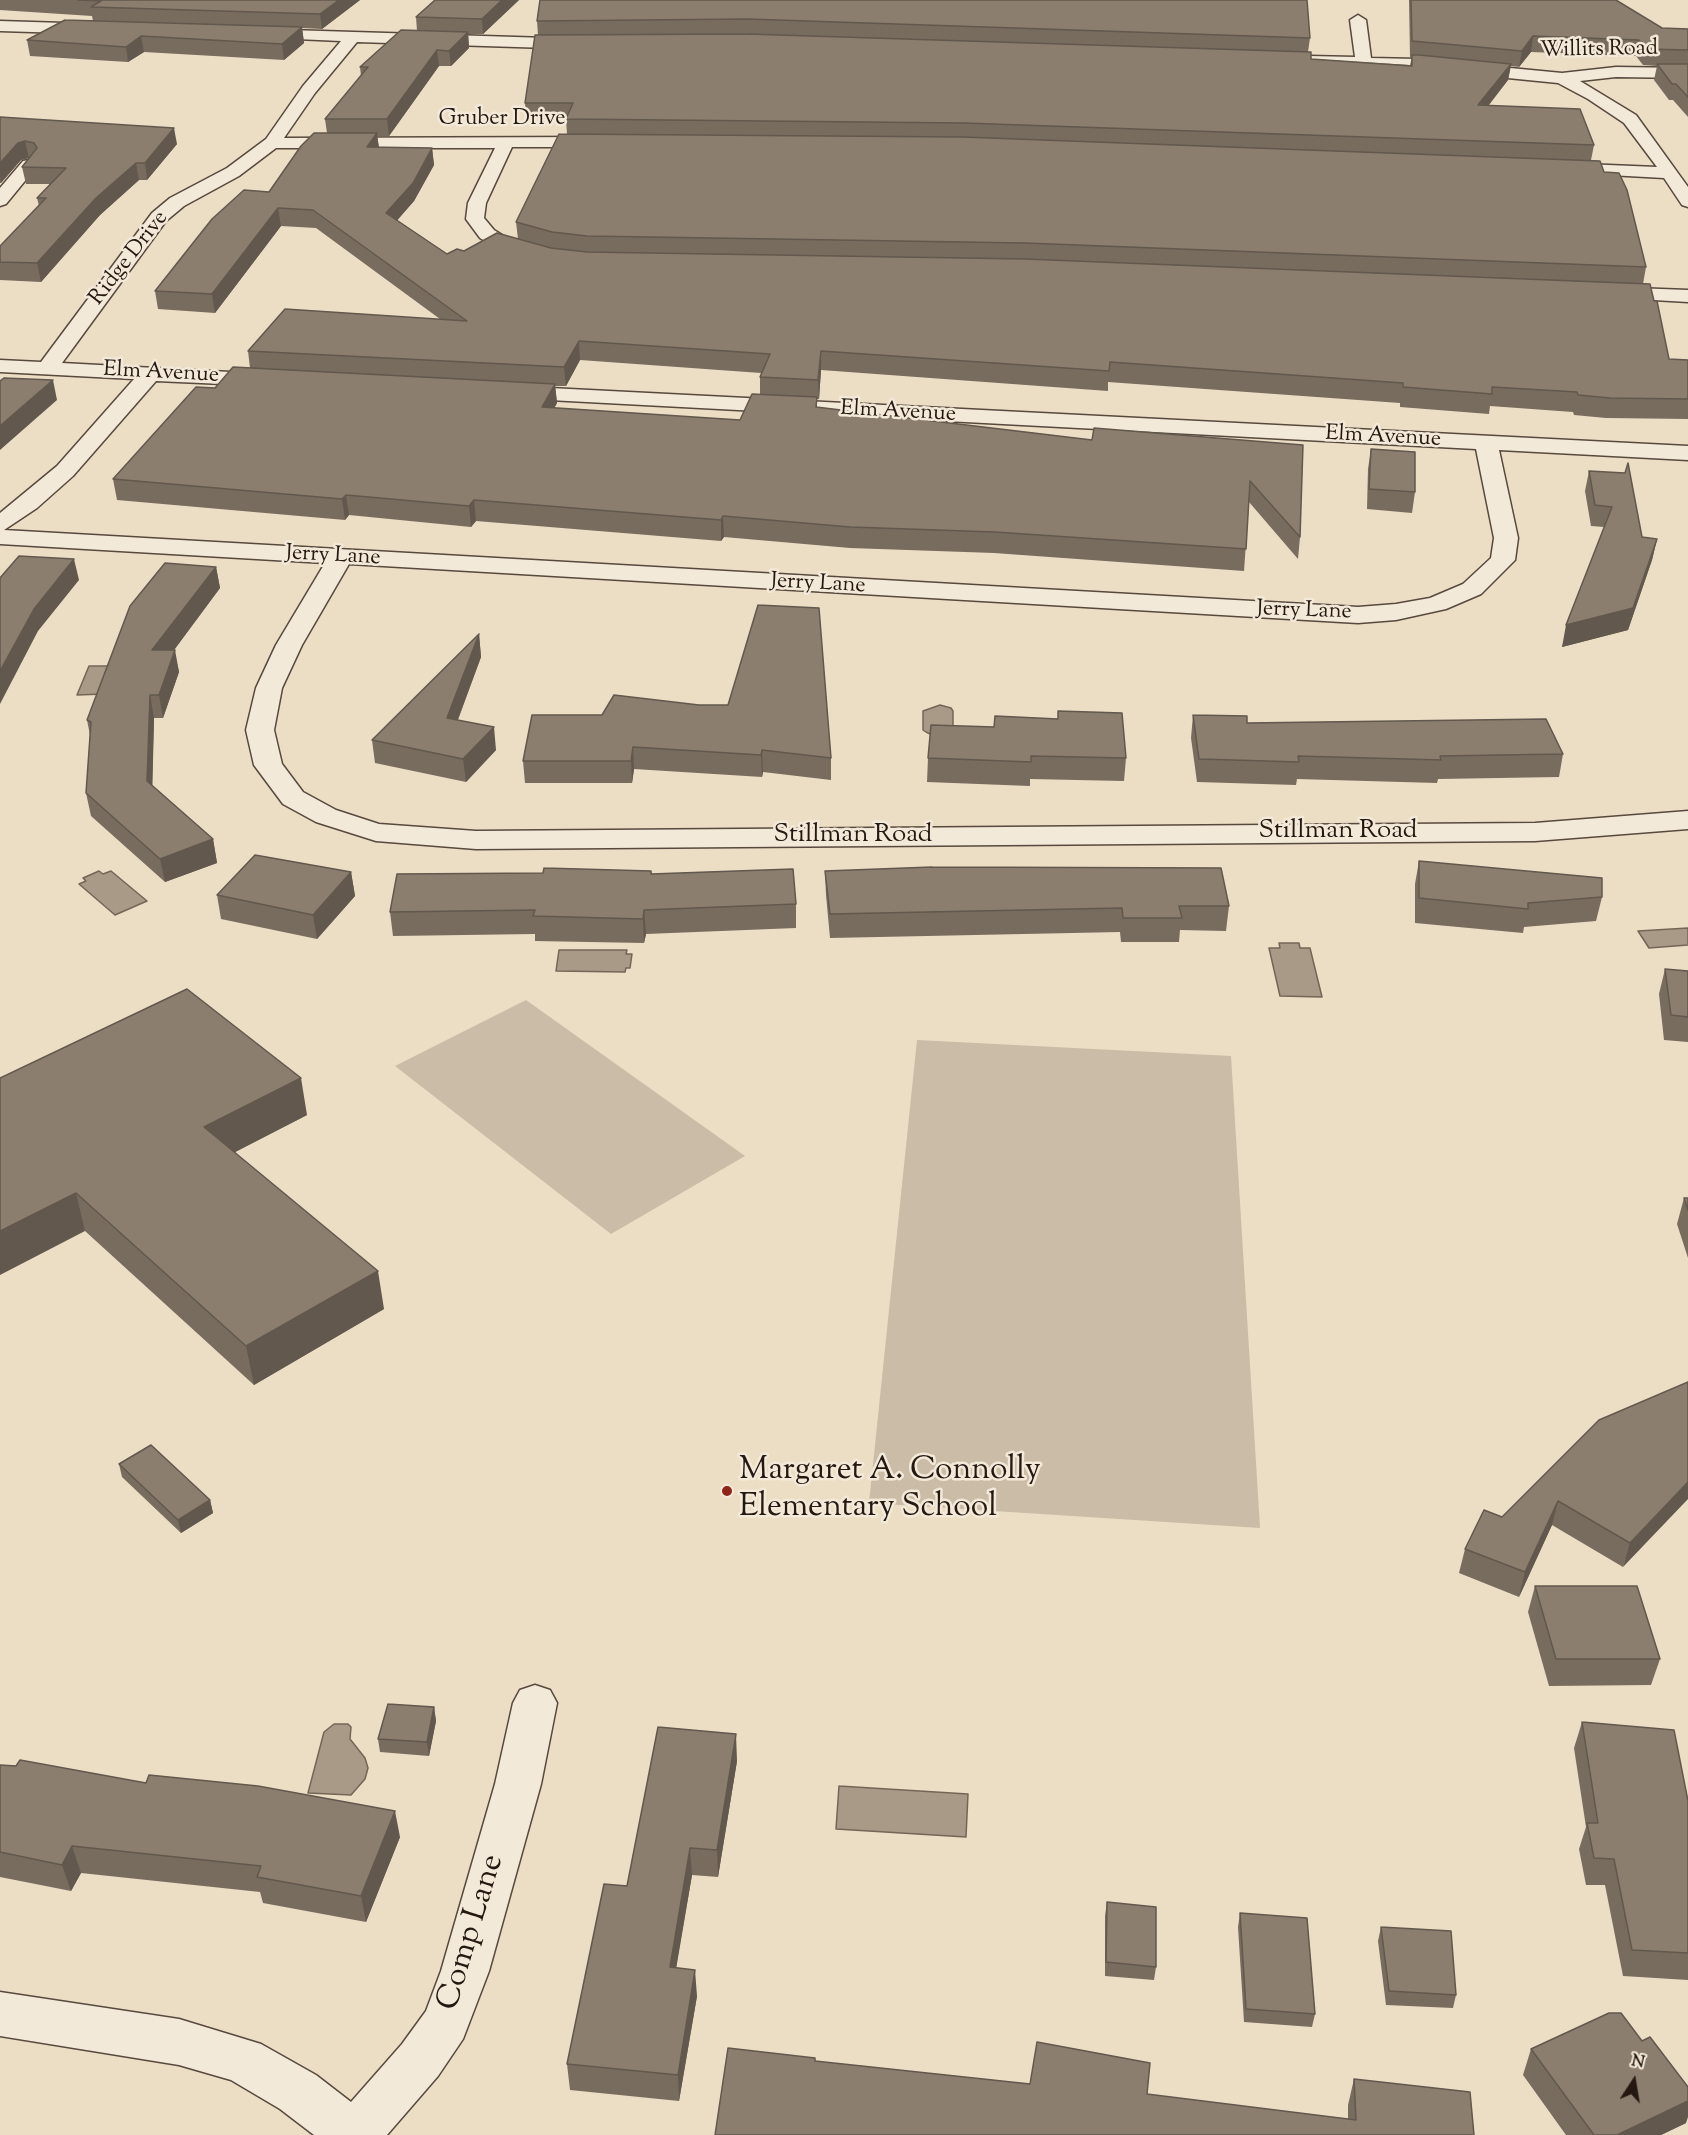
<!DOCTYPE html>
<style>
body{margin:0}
#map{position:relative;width:1688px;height:2135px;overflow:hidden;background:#ecddc5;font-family:"Sorts Mill Goudy",serif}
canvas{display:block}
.north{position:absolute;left:1604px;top:2051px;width:60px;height:60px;-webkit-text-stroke:4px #f3e9d9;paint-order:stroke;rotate:12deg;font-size:16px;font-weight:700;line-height:24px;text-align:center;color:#251810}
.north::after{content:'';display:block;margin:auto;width:21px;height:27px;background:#251810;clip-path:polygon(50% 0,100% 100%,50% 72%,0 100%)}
</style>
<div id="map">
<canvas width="1688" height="2135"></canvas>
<div class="north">N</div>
</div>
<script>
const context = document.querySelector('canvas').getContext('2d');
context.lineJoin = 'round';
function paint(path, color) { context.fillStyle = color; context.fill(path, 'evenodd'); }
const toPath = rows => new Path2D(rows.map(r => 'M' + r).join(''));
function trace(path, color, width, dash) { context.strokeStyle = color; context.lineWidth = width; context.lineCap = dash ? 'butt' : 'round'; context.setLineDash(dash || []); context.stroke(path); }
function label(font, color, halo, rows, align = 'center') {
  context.font = font + ' "Sorts Mill Goudy",serif'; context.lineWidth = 5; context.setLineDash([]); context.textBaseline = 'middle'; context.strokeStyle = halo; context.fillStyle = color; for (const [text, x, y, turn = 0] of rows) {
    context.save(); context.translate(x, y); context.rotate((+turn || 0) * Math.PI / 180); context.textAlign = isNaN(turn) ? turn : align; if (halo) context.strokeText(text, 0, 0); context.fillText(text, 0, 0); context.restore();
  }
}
paint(toPath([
 [526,1000,745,1156,611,1234,395,1066],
 [917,1040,1231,1056,1260,1528,869,1503]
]), '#cabca6');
const water = toPath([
 [89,666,115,666,104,694,77,695,89,666],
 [940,705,951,708,953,711,953,731,932,735,926,732,923,730,923,711,940,705],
 [99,871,103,874,111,871,147,901,115,915,79,884,86,881,83,878,99,871],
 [1688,928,1688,945,1649,948,1638,931,1688,928],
 [1279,943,1299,943,1300,948,1310,948,1322,997,1280,996,1269,948,1280,948,1279,943],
 [559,950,627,950,626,954,632,954,630,968,626,968,625,972,556,971,559,950],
 [334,1724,348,1724,351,1727,350,1739,365,1758,368,1768,365,1779,351,1795,308,1793,324,1732,334,1724],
 [839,1786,968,1794,966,1837,836,1829,839,1786]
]);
paint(water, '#a89a87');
trace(water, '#746657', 1.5);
const minor = toPath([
 [1358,15,1366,20,1371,58,1417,59,1562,73,1616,67,1688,68,1688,78,1616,77,1580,81,1636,115,1688,187,1688,207,1682,205,1664,178,1554,172,1551,168,1554,164,1560,163,1657,167,1624,123,1588,99,1558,83,1417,69,1303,64,1301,61,1303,58,1309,56,1355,57,1350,20,1358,15],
 [0,21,97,24,105,29,97,34,0,31,0,21],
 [257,29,580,39,588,44,580,49,357,42,315,93,284,138,600,137,606,138,609,142,606,146,600,147,512,147,486,203,484,218,494,230,510,240,538,249,541,253,538,257,531,259,496,248,480,238,466,219,468,203,495,148,276,148,239,176,184,206,166,221,62,363,268,374,276,375,279,380,276,385,268,386,156,381,73,476,37,508,4,530,1358,607,1396,604,1430,598,1463,584,1491,558,1494,538,1476,449,511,398,503,397,500,392,503,387,511,386,1688,446,1688,460,1499,450,1518,538,1515,560,1481,594,1446,609,1396,620,1358,623,349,564,302,645,282,688,274,730,282,764,303,792,336,810,379,824,476,831,1535,823,1688,811,1688,829,1535,841,476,849,376,841,316,822,283,804,254,765,246,730,256,688,276,645,325,563,0,544,0,513,57,466,134,379,0,372,0,360,41,362,152,213,170,198,227,168,266,139,303,86,341,41,251,37,249,34,257,29],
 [29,160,35,161,38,165,6,204,0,206,0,188,23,161,29,160],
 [1608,287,1688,290,1688,302,1601,297,1598,293,1601,289,1608,287],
 [535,1685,550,1690,557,1703,541,1784,489,1971,463,2039,438,2076,387,2135,314,2135,280,2109,231,2080,179,2065,0,2036,0,1992,179,2019,261,2044,316,2075,351,2102,402,2044,426,2011,441,1971,495,1784,513,1703,520,1690,535,1685]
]);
trace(minor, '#57493d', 3);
paint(minor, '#f3e9d9');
paint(toPath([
 [0,0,360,0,322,29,302,28,304,43,284,60,144,52,128,62,30,56,27,40,93,21,92,16,0,10],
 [519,0,483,34,468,34,469,48,451,66,439,66,389,136,377,136,379,147,432,148,434,165,414,201,397,220,447,254,518,239,516,222,567,134,566,119,526,119,525,103,538,35,537,21,540,0,1310,38,1308,52,1311,59,1410,65,1412,57,1410,57,1409,0,1616,0,1662,28,1688,29,1688,117,1673,100,1669,100,1654,80,1657,66,1643,65,1636,56,1531,52,1519,67,1511,66,1508,80,1489,105,1594,145,1591,160,1604,172,1646,267,1643,284,1669,359,1688,360,1688,419,1606,418,1574,415,1573,412,1490,406,1489,414,1400,407,1400,403,1108,382,1108,391,821,370,819,399,817,399,817,407,1092,440,1303,445,1300,537,1298,559,1249,502,1244,571,994,553,850,548,724,537,721,541,476,521,471,527,349,515,345,520,117,500,113,479,215,388,250,368,248,351,440,319,316,228,281,226,215,313,158,309,155,291,269,192,327,133,325,119,361,76,360,67,417,31,416,17],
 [580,360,761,373,760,377,760,394,740,420,554,408,557,403,555,386,566,386],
 [0,117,177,144,147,180,139,180,100,215,41,282,0,280,0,246,39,206,37,198,50,184,26,184,22,167,29,158,21,160,1,183,0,183],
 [1371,449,1415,492,1412,513,1367,509,1368,469],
 [1589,471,1642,537,1657,539,1652,560,1628,630,1562,647,1604,527,1591,526,1585,491],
 [216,567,220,588,174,650,179,672,163,718,154,718,152,785,213,839,217,863,165,882,91,816,86,793,90,735,87,720],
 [479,634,481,657,458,720,496,750,466,782,375,763,372,740],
 [1058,711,1126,758,1124,781,1030,779,1030,786,927,782,928,758,994,727,1058,719],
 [532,715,831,758,831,780,763,772,762,777,634,769,632,783,525,783,523,761],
 [1193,715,1247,723,1563,754,1559,777,1438,779,1437,783,1297,779,1296,785,1197,782,1191,738],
 [1419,861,1602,897,1596,921,1524,927,1523,933,1415,923,1415,884],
 [651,871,652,874,796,904,796,928,646,934,644,943,535,941,535,934,393,936,390,912],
 [825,871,1229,906,1226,931,1180,930,1179,942,1121,942,1120,932,830,938,826,895],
 [351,872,355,896,317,939,221,919,217,895],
 [1665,969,1688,971,1688,1042,1664,1040,1659,994],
 [0,1078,307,1115,235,1152,384,1309,254,1385,85,1231],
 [1684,1198,1688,1198,1688,1258,1677,1224],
 [1688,1382,1623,1567,1552,1525,1519,1597,1459,1573,1465,1549,1502,1517],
 [119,1464,210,1500,213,1513,181,1533,122,1477],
 [1535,1586,1660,1659,1651,1685,1549,1686,1528,1612],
 [434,1707,436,1721,429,1756,380,1752,378,1739],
 [1582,1722,1688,1801,1688,1980,1623,1976,1605,1885,1586,1885,1579,1849,1586,1827,1574,1748],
 [737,1761,718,1877,692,1875,676,1967,697,1996,679,2101,570,2090,567,2064],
 [0,1765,400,1837,366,1922,263,1903,260,1892,81,1873,71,1891,0,1877],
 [1107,1902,1156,1967,1154,1980,1105,1976,1105,1916],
 [1240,1913,1315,2014,1312,2027,1244,2022,1238,1927],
 [1381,1927,1456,1995,1453,2008,1386,2005,1378,1941],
 [1531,2049,1686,2123,1661,2135,1566,2135,1523,2075],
 [815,2061,1030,2084,1348,2119,1348,2105,1354,2079,1474,2135]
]), '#786c5f');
paint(toPath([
 [339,0,360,0,322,29,320,14],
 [502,0,519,0,483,34,482,19],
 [302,27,304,43,284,60,282,44],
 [468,32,469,48,451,66,449,51],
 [141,36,144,52,128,62,126,47],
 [1533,36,1531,52,1519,67,1522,51],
 [437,50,439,66,389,136,387,119],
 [1511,64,1508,80,1476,121,1478,105],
 [174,128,177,144,147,180,145,163],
 [377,133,379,150,367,147],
 [25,141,29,158,21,160,1,183,0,176,0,163,18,143],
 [432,148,434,165,414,201,388,231,386,213],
 [136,163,139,180,100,215,41,282,37,263,96,198],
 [278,208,281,226,215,313,212,294],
 [579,341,580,360,566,386,564,367],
 [821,351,821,370,819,399,818,380],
 [53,380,57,400,0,450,0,426],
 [555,384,557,403,544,427,542,407],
 [346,495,349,515,345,520,342,499],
 [474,500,476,521,471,527,469,506],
 [723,516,724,537,721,541,721,520],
 [1657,539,1652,560,1628,630,1562,647,1566,625],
 [74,559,79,580,38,631,0,704,0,671,34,609],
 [216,567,220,588,157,673,152,650],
 [479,634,481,657,450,740,447,718],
 [175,650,179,672,163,718,159,695],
 [150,695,154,718,152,804,147,781],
 [494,727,496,750,466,782,463,759],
 [633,747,634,769,632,783,631,761],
 [762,750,763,772,762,777,761,755],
 [213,839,217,863,165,882,160,859],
 [351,872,355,896,317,939,313,915],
 [644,910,646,934,644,943,643,919],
 [301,1078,307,1115,212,1164,204,1127],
 [76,1193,85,1231,0,1275,0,1231],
 [378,1271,384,1309,254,1385,246,1346],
 [1688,1482,1688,1499,1623,1567,1630,1543],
 [210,1500,213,1513,181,1533,178,1520],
 [1558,1501,1552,1525,1519,1597,1525,1572],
 [434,1707,436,1721,429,1756,427,1742],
 [736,1734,737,1761,718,1877,717,1850],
 [395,1811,400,1837,366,1922,361,1896],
 [72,1846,81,1873,71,1891,62,1865],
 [690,1848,692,1875,672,1993,670,1967],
 [695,1970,697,1996,679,2101,678,2075],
 [1688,2101,1688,2117,1686,2123,1661,2135,1617,2135]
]), '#62584d');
const building = toPath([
 [78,0,339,0,320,14,91,7,101,1,78,0],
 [435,0,502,0,482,19,416,17,435,0],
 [540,0,1307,0,1310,38,748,19,537,21,540,0],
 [1411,0,1616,0,1662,28,1688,29,1688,50,1646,49,1639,40,1533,36,1522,51,1412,41,1411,0],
 [65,20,302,27,282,44,141,36,126,47,27,40,65,20],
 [401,30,468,32,449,51,437,50,387,119,325,119,368,67,360,67,401,30],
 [748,34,1311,52,1311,59,1412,66,1412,55,1419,55,1511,64,1478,105,1580,109,1594,145,964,123,566,119,573,103,525,103,535,35,748,34],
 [1657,64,1688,64,1688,97,1676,84,1672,84,1657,64],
 [0,117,174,128,145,163,136,163,96,198,37,263,0,262,0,246,46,198,37,198,66,168,22,167,37,148,34,143,25,141,18,143,0,163,0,117],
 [314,133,377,133,367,147,432,148,413,183,386,213,447,254,457,249,464,251,497,233,551,248,587,252,1025,259,1650,284,1654,301,1657,301,1669,359,1688,360,1688,399,1610,398,1578,395,1577,392,1492,387,1492,394,1403,387,1403,383,1110,362,1109,371,821,351,818,380,760,377,770,354,579,341,564,367,248,351,285,309,467,321,313,210,278,208,212,294,155,291,212,219,244,190,269,192,301,146,314,133],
 [559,134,963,137,1600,161,1604,172,1619,173,1627,190,1646,267,1025,243,587,236,552,232,516,222,559,134],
 [233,367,555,384,542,407,740,420,752,394,817,397,816,407,1092,440,1094,428,1303,445,1300,537,1250,481,1246,549,995,532,850,527,723,516,721,520,474,500,469,506,346,495,342,499,113,479,196,387,215,388,233,367],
 [4,378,53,380,0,426,0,381,4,378],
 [1371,449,1415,452,1415,492,1369,489,1371,449],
 [1628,463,1642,537,1657,539,1633,608,1566,625,1612,507,1595,505,1589,471,1625,473,1628,463],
 [19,556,74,559,34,609,0,671,0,578,19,556],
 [165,563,216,567,152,650,175,650,159,695,150,695,147,781,213,839,160,859,86,793,91,722,87,720,130,606,165,563],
 [758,605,819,608,831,758,762,750,761,755,633,747,631,761,523,761,532,715,602,715,614,695,699,705,728,705,758,605],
 [479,634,447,718,494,727,463,759,372,740,479,634],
 [1058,711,1122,713,1126,758,1031,756,1031,762,928,758,931,725,994,727,995,716,1058,719,1058,711],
 [1193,715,1247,716,1247,723,1546,719,1563,754,1440,756,1441,760,1298,756,1299,762,1199,759,1193,715],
 [255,855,351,872,313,915,217,895,255,855],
 [1419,861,1602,878,1602,897,1528,903,1528,909,1419,898,1419,861],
 [932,867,1221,868,1229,906,1179,906,1182,918,1123,918,1122,908,830,914,825,871,932,867],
 [544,868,651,871,651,874,793,869,796,904,644,910,643,919,533,916,535,910,390,912,397,874,543,873,544,868],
 [1665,969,1688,971,1688,1017,1671,1015,1665,969],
 [187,989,301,1078,204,1127,378,1271,246,1346,76,1193,0,1231,0,1078,187,989],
 [1684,1198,1688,1198,1688,1210,1684,1198],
 [1688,1382,1688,1482,1630,1543,1558,1501,1525,1572,1465,1549,1484,1510,1502,1517,1599,1420,1688,1382],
 [151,1445,210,1500,178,1520,119,1464,151,1445],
 [1535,1586,1637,1586,1660,1659,1556,1659,1535,1586],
 [388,1704,434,1707,427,1742,378,1739,388,1704],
 [1582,1722,1674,1730,1688,1801,1688,1953,1632,1950,1614,1859,1594,1858,1587,1823,1598,1823,1582,1722],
 [658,1727,736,1734,717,1850,690,1848,670,1967,695,1970,678,2075,567,2064,604,1884,627,1886,658,1727],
 [20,1760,146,1783,149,1775,258,1786,395,1811,361,1896,257,1877,261,1866,72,1846,62,1865,0,1852,0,1765,16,1766,20,1760],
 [1107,1902,1156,1907,1156,1967,1106,1962,1107,1902],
 [1240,1913,1307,1918,1315,2014,1246,2009,1240,1913],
 [1381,1927,1451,1931,1456,1995,1389,1991,1381,1927],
 [1609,2013,1621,2013,1642,2041,1650,2037,1688,2087,1688,2101,1617,2135,1594,2135,1531,2049,1609,2013],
 [1037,2042,1150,2063,1147,2094,1356,2120,1354,2079,1470,2092,1474,2135,715,2135,728,2048,815,2058,815,2061,1030,2084,1037,2042]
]);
paint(building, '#8c7e6e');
trace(building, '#62584d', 1.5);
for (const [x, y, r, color] of [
 [727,1491,6,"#8f2418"]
]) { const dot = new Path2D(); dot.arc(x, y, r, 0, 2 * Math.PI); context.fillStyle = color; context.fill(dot); trace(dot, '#f3e9d9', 2); }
label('22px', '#251810', '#f3e9d9', [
 ["Willits Road",1599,51,-1],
 ["Gruber Drive",502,120],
 ["Ridge Drive",130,259,-52],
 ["Elm Avenue",161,374,3],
 ["Elm Avenue",898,413,3],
 ["Elm Avenue",1383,438,3],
 ["Jerry Lane",333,557,3],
 ["Jerry Lane",818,585,3],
 ["Jerry Lane",1304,612,2]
]);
label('26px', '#251810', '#f3e9d9', [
 ["Stillman Road",1338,833],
 ["Stillman Road",853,837]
]);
label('32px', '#251810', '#f3e9d9', [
 ["Margaret A. Connolly",739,1473],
 ["Elementary School",739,1510]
], 'left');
label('32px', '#251810', '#f3e9d9', [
 ["Comp Lane",473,1933,-73]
]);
</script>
